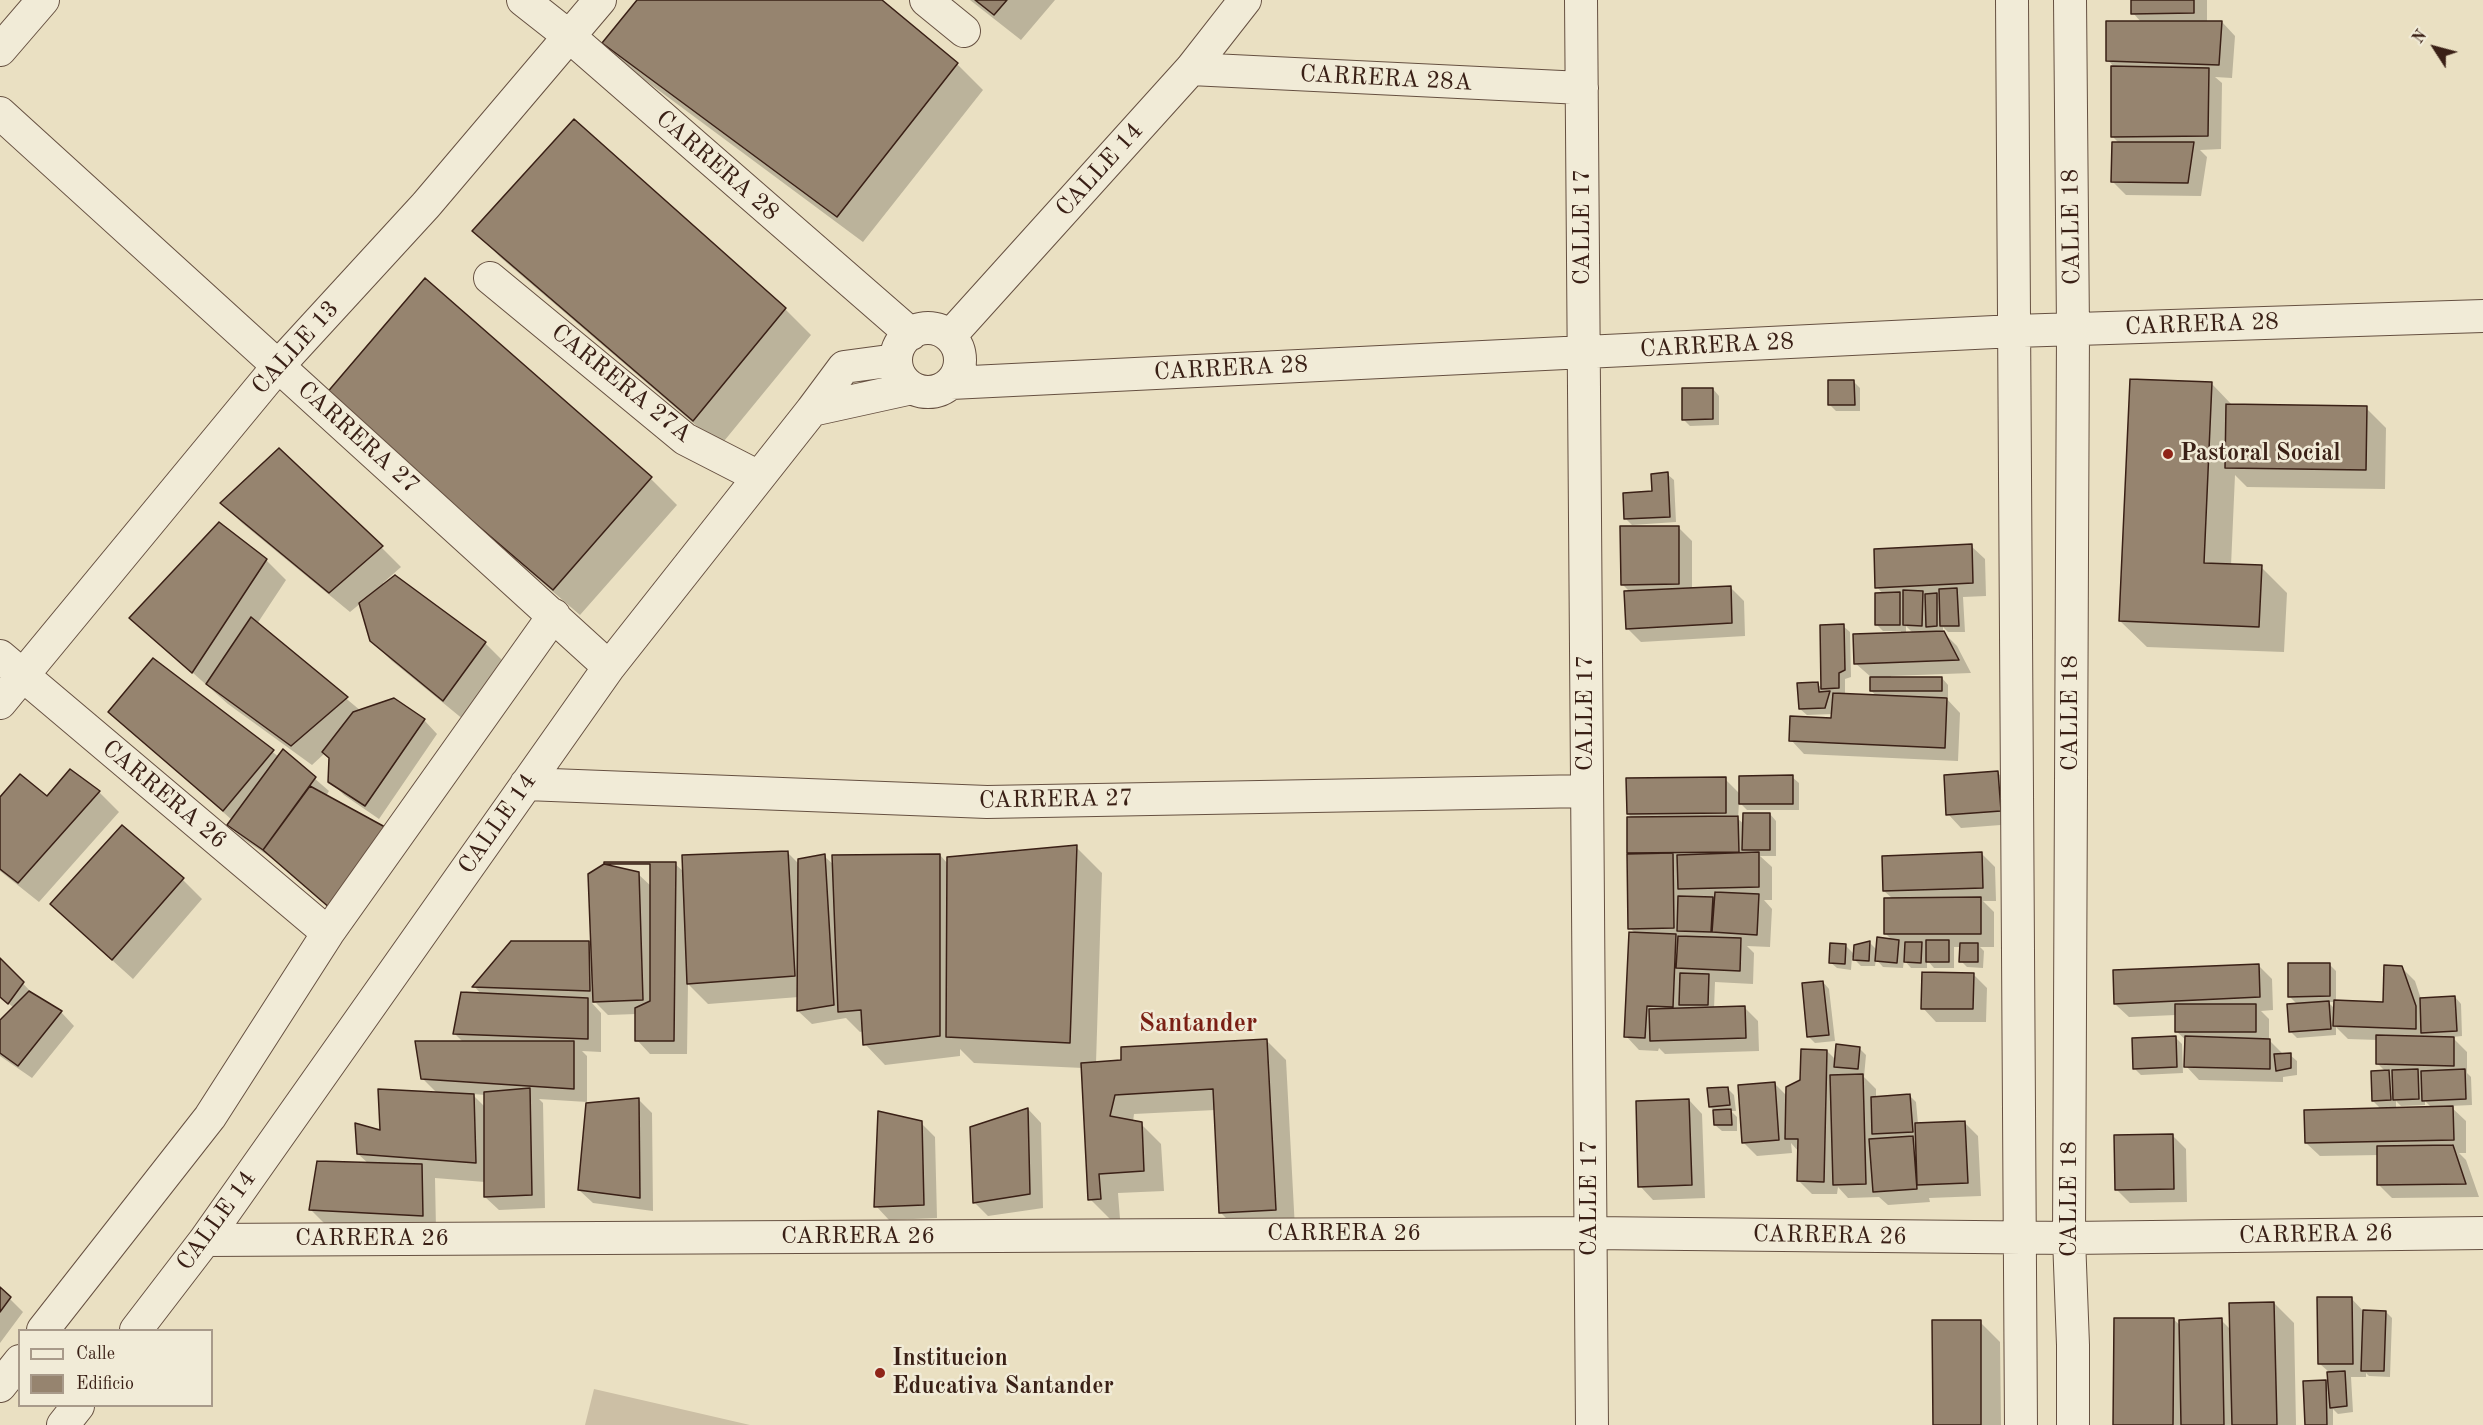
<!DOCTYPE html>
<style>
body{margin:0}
#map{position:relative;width:2483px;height:1425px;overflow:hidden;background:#eae0c2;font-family:"Old Standard TT",serif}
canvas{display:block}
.legend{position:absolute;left:18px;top:1329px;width:195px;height:78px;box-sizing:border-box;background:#f1ebd7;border:2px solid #a89a8a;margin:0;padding:8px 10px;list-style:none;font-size:18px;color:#3a2016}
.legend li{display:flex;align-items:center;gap:12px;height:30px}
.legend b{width:30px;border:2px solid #a89a8a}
.north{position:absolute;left:2405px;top:18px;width:60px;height:60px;-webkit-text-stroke:4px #f1ebd7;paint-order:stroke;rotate:306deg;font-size:16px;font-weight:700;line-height:24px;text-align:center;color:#3a2016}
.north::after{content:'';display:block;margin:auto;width:21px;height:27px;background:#3a2016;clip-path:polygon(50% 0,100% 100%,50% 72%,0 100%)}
</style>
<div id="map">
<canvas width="2483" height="1425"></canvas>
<ul class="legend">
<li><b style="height:8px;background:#f1ebd7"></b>Calle</li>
<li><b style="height:16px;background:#96846f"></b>Edificio</li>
</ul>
<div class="north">N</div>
</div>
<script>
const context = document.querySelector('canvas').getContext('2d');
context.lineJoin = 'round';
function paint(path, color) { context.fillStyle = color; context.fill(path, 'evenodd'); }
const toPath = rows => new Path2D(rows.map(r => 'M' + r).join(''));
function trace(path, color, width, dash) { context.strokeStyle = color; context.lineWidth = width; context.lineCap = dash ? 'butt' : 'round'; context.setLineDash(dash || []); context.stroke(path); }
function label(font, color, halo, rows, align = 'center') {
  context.font = font + ' "Old Standard TT",serif'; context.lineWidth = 5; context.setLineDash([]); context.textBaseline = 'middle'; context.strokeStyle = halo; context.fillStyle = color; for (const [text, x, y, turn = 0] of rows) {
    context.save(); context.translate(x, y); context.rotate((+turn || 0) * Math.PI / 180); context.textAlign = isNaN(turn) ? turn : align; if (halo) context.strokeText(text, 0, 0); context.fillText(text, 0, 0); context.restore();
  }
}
paint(toPath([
 [594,1389,750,1425,585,1425]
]), '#ccbfa5');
paint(toPath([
 [639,0,879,0,957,64,983,90,863,242,630,69,604,43],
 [970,0,1055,0,1021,40],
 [2133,0,2207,0,2207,22,2222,22,2235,36,2232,78,2215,77,2222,83,2221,149,2200,150,2207,157,2201,196,2126,195,2113,182,2119,143,2113,137,2115,68,2108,60,2142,23,2133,13],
 [475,231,785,309,811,335,720,446,500,257],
 [425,280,651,479,677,505,580,615,353,420],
 [1854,382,1860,388,1860,411,1836,411,1830,405],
 [2212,384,2233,406,2366,408,2386,428,2385,489,2247,487,2235,475,2231,566,2261,567,2287,593,2284,652,2147,647,2120,621],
 [1713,389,1719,396,1719,425,1690,426,1683,419],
 [1667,474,1674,480,1676,522,1632,525,1626,519,1653,493],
 [222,503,381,547,401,567,383,583,384,585,485,643,505,663,464,720,392,661,371,641,361,603,350,612,242,523],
 [1678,527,1692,541,1692,589,1730,587,1744,601,1745,636,1641,642,1627,628,1630,592,1622,584],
 [1971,546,1985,559,1986,596,1963,597,1965,632,1948,632,1943,627,1943,632,1957,646,1971,673,1891,676,1891,678,1942,678,1948,685,1948,697,1945,697,1960,713,1958,761,1804,754,1791,740,1833,719,1833,714,1807,715,1800,709,1817,684,1823,689,1822,626,1843,626,1850,632,1851,677,1845,679,1845,695,1877,696,1871,691,1871,677,1855,663,1901,634,1901,631,1883,631,1877,625,1883,594,1877,587],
 [1906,626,1913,633,1906,633],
 [266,560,286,580,257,624,361,711,424,720,437,734,379,819,344,795,330,781,330,758,325,753,312,765,228,704,131,618],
 [153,660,279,757,283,751,329,791,326,796,404,848,352,928,279,863,242,838,229,825,232,820,110,712],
 [1998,773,2011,786,2014,824,1961,828,1948,814],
 [1792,777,1799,783,1799,810,1747,810,1739,802,1738,819,1744,824,1770,814,1776,821,1776,856,1760,856,1772,867,1772,900,1764,900,1772,909,1770,947,1747,946,1754,953,1753,984,1715,982,1714,1009,1745,1008,1758,1021,1759,1051,1665,1054,1659,1048,1658,1051,1639,1050,1626,1036,1636,934,1630,928,1628,819,1633,819,1628,814,1725,779,1740,794],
 [99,792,119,812,39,902,0,871,0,799,47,798],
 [1076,847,1102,873,1096,1063,1123,1061,1266,1040,1286,1060,1295,1229,1240,1232,1220,1212,1215,1110,1134,1114,1133,1122,1141,1124,1161,1144,1164,1191,1118,1193,1120,1219,1110,1219,1090,1199,1083,1068,974,1063,960,1049,960,1056,885,1065,865,1044,864,1031,860,1032,846,1018,812,1024,798,1011,799,997,708,1004,688,984,687,1054,650,1054,637,1040,636,1014,608,1015,596,1003,592,1003,601,1013,601,1052,582,1051,587,1056,587,1102,539,1099,543,1103,545,1208,499,1210,485,1197,485,1182,435,1178,436,1229,324,1223,310,1209,369,1164,358,1154,381,1132,438,1094,422,1078,463,1042,455,1034,482,995,474,986,588,942,592,947,638,874,652,887,675,864,684,872,787,852,799,864,824,856,834,865,940,855,948,864],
 [472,1094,486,1095,486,1108],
 [1982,854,1995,867,1996,901,1983,901,1994,912,1994,947,1980,947,1984,951,1983,968,1967,967,1961,961,1961,947,1954,947,1954,968,1934,968,1927,960,1927,968,1911,968,1904,960,1903,968,1883,967,1876,959,1875,966,1861,966,1852,957,1851,970,1837,968,1830,962,1845,945,1855,955,1855,946,1870,943,1877,950,1892,940,1885,933,1893,899,1884,891],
 [182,879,202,899,133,979,72,924],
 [0,960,36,997,61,1012,74,1026,32,1078,0,1056,0,1022,14,1008,0,996],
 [2329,964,2336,971,2336,1001,2384,1003,2401,967,2415,981,2421,999,2455,997,2461,1004,2462,1036,2452,1037,2467,1052,2467,1073,2471,1077,2472,1105,2450,1106,2466,1121,2466,1153,2459,1153,2466,1160,2479,1197,2392,1198,2379,1185,2379,1155,2320,1156,2306,1143,2382,1110,2373,1101,2386,1072,2377,1063,2378,1040,2348,1039,2336,1027,2336,1035,2297,1038,2291,1032,2298,1005,2289,996],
 [2328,1002,2336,1002,2335,1009],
 [2396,1101,2401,1106,2425,1105,2425,1101,2432,1108,2396,1109],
 [2258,965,2272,979,2273,1010,2261,1011,2269,1019,2269,1040,2283,1054,2290,1055,2297,1061,2297,1075,2283,1077,2283,1082,2199,1080,2186,1066,2187,1041,2176,1031,2176,1015,2129,1017,2115,1004],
 [1973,974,1987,988,1986,1022,1936,1022,1923,1008],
 [1823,982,1829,989,1835,1041,1815,1043,1809,1037],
 [2175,1037,2182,1044,2183,1073,2141,1075,2135,1069],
 [1859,1048,1866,1055,1864,1077,1876,1089,1876,1098,1910,1096,1916,1102,1918,1124,1964,1122,1978,1136,1981,1196,1929,1198,1930,1202,1888,1205,1879,1197,1848,1198,1838,1187,1837,1194,1812,1194,1799,1181,1799,1152,1791,1143,1792,1153,1757,1156,1743,1142,1775,1084,1787,1096,1827,1051,1836,1060],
 [1727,1088,1734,1095,1736,1111,1731,1111,1737,1117,1737,1131,1722,1131,1715,1125,1715,1111,1710,1107],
 [638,1099,652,1113,653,1211,593,1203,579,1190],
 [1689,1100,1702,1114,1705,1198,1653,1200,1640,1186],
 [1028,1109,1041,1123,1043,1208,988,1216,975,1203],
 [921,1123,935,1137,937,1218,889,1220,876,1206],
 [2172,1135,2186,1149,2187,1202,2130,1203,2117,1190],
 [0,1289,23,1312,0,1343],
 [2351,1298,2364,1312,2386,1312,2392,1318,2390,1377,2369,1376,2366,1373,2366,1377,2351,1377,2353,1412,2338,1414,2333,1409,2333,1425,2306,1425,2326,1381,2330,1385,2329,1372,2320,1364],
 [2274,1303,2294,1323,2296,1425,2114,1425,2173,1319,2181,1326,2221,1320,2231,1330],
 [1980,1322,2000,1342,2001,1425,1935,1425]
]), '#0003');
const building = toPath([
 [637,0,882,0,958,63,837,217,602,43,637,0],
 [975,0,1007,0,994,15,975,0],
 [2131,0,2194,0,2194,13,2131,14,2131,0],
 [2106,21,2222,21,2219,65,2106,61,2106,21],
 [2111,66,2209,68,2208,136,2111,137,2111,66],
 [574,119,786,308,693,421,472,231,574,119],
 [2112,142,2194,142,2188,183,2111,182,2112,142],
 [425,278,652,477,553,590,325,395,425,278],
 [2130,379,2212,382,2204,563,2262,565,2259,627,2119,621,2130,379],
 [1828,380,1854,380,1855,405,1828,405,1828,380],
 [1682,388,1713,388,1713,419,1682,420,1682,388],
 [2226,404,2367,406,2366,470,2225,468,2226,404],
 [279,448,383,546,329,593,220,503,279,448],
 [1668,472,1670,517,1624,519,1623,493,1652,491,1651,474,1668,472],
 [219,522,267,559,192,673,129,618,219,522],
 [1620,526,1679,526,1679,584,1621,585,1620,526],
 [1972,544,1973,583,1875,588,1874,549,1972,544],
 [395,575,486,642,443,701,370,641,359,603,395,575],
 [1731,586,1732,623,1626,629,1624,591,1731,586],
 [1957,588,1959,626,1940,626,1939,589,1957,588],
 [1903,590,1923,591,1922,626,1903,625,1903,590],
 [1900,592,1900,625,1875,625,1875,593,1900,592],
 [1937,593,1937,626,1926,627,1925,594,1937,593],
 [251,617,348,697,291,746,206,684,251,617],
 [1844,624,1845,670,1839,673,1839,688,1821,689,1820,625,1844,624],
 [1944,631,1959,660,1854,664,1853,634,1944,631],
 [153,658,274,750,223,811,108,712,153,658],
 [1870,677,1942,677,1942,691,1870,691,1870,677],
 [1818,682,1819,692,1830,691,1825,708,1799,709,1797,683,1818,682],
 [1833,693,1947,698,1945,748,1789,741,1790,716,1831,718,1833,693],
 [394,698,425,719,365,806,328,782,329,758,322,752,353,712,394,698],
 [283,749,316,777,263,850,227,825,283,749],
 [70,769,100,791,18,883,0,869,0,797,20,774,47,796,70,769],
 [1998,771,2001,811,1946,815,1944,775,1998,771],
 [1793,775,1793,804,1739,804,1739,776,1793,775],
 [1726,777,1726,813,1627,814,1626,778,1726,777],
 [310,786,385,827,331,909,263,850,310,786],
 [1743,813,1770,813,1770,850,1742,850,1743,813],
 [1738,816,1739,852,1627,853,1627,817,1738,816],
 [122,825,184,878,112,960,50,904,122,825],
 [1077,845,1070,1043,946,1037,947,857,1077,845],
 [788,851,795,976,687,984,682,855,788,851],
 [1759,852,1759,887,1678,889,1677,855,1759,852],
 [1982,852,1983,888,1883,891,1882,856,1982,852],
 [1673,853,1674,928,1628,929,1627,854,1673,853],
 [825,854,834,1005,797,1011,798,859,825,854],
 [940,854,940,1036,863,1045,861,1010,838,1012,832,855,940,854],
 [604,862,676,862,674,1041,635,1041,635,1008,650,1001,650,864,604,864,604,862],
 [604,864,639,872,643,1000,593,1002,588,874,604,864],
 [1715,892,1759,894,1757,935,1712,932,1715,892],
 [1678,896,1713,897,1711,932,1677,931,1678,896],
 [1981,897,1981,934,1884,934,1884,898,1981,897],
 [1629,932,1676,934,1673,1007,1647,1006,1645,1038,1624,1037,1629,932],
 [1678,936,1741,938,1740,971,1676,968,1678,936],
 [1877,937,1899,940,1897,963,1875,961,1877,937],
 [1926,940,1949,940,1949,962,1926,962,1926,940],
 [511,941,589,941,590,991,472,987,511,941],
 [1870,941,1869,961,1853,960,1854,945,1870,941],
 [1905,942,1922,942,1921,963,1904,962,1905,942],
 [1830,943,1846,944,1845,964,1829,963,1830,943],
 [1960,943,1978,943,1978,962,1959,962,1960,943],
 [0,958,24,982,8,1004,0,997,0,958],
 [2288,963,2330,963,2330,996,2288,997,2288,963],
 [2259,964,2260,997,2114,1004,2113,970,2259,964],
 [2384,965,2402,966,2416,1006,2416,1029,2333,1026,2334,1000,2383,1002,2384,965],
 [1922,972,1974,973,1973,1009,1921,1009,1922,972],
 [1680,973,1709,974,1708,1005,1679,1005,1680,973],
 [1823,981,1829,1035,1807,1037,1802,983,1823,981],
 [29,991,62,1011,18,1066,0,1053,0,1020,29,991],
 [461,992,588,998,588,1039,453,1034,461,992],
 [2455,996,2457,1031,2421,1033,2420,998,2455,996],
 [2329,1001,2331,1029,2289,1032,2287,1004,2329,1001],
 [2175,1004,2256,1004,2256,1032,2175,1032,2175,1004],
 [1745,1006,1746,1038,1650,1041,1649,1009,1745,1006],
 [2376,1035,2454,1037,2454,1066,2376,1064,2376,1035],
 [2176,1036,2177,1067,2133,1069,2132,1038,2176,1036],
 [2185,1036,2270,1039,2270,1069,2184,1067,2185,1036],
 [1267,1039,1276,1210,1219,1213,1213,1089,1115,1095,1110,1116,1142,1122,1144,1171,1099,1174,1101,1199,1088,1200,1081,1063,1121,1060,1121,1047,1267,1039],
 [415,1041,574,1041,574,1089,421,1079,415,1041],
 [1836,1044,1860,1047,1858,1069,1834,1067,1836,1044],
 [1801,1049,1827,1050,1824,1182,1797,1181,1798,1139,1785,1139,1786,1087,1800,1080,1801,1049],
 [2291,1053,2291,1068,2276,1071,2274,1054,2291,1053],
 [2418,1069,2419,1099,2393,1100,2392,1070,2418,1069],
 [2465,1069,2466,1099,2422,1101,2421,1071,2465,1069],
 [2389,1070,2391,1100,2372,1101,2371,1071,2389,1070],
 [1863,1074,1866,1184,1833,1185,1830,1075,1863,1074],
 [1775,1082,1779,1140,1742,1143,1738,1085,1775,1082],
 [1728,1087,1730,1105,1709,1107,1707,1088,1728,1087],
 [530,1088,532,1195,484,1197,484,1092,530,1088],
 [378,1089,474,1094,476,1163,357,1154,355,1123,380,1130,378,1089],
 [1910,1094,1913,1132,1872,1134,1871,1097,1910,1094],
 [639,1098,640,1198,578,1190,586,1103,639,1098],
 [1689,1099,1692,1185,1638,1187,1636,1101,1689,1099],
 [2453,1106,2454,1140,2305,1143,2304,1110,2453,1106],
 [1028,1108,1030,1194,973,1203,970,1127,1028,1108],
 [1731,1109,1732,1125,1714,1125,1713,1110,1731,1109],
 [878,1111,922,1121,924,1205,874,1207,878,1111],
 [1965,1121,1968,1183,1917,1185,1915,1123,1965,1121],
 [2173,1134,2174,1189,2115,1190,2114,1135,2173,1134],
 [1913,1136,1917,1189,1873,1192,1869,1139,1913,1136],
 [2453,1145,2466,1184,2377,1185,2377,1146,2453,1145],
 [317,1161,422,1164,423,1216,309,1210,317,1161],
 [0,1287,11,1297,0,1312,0,1287],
 [2317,1297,2352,1297,2353,1364,2318,1364,2317,1297],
 [2274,1302,2277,1425,2232,1425,2229,1303,2274,1302],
 [2363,1310,2386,1311,2384,1371,2361,1371,2363,1310],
 [2114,1318,2174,1318,2173,1425,2113,1425,2114,1318],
 [2222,1318,2224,1425,2181,1425,2179,1320,2222,1318],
 [1932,1320,1981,1320,1981,1425,1933,1425,1932,1320],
 [2345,1371,2347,1406,2330,1408,2327,1372,2345,1371],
 [2326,1380,2327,1425,2305,1425,2303,1381,2326,1380]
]);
paint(building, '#96846f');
trace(building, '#3a2016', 1.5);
const minor = toPath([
 [523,0,570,37,911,334],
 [926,0,964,31],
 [1581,0,1592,1425],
 [2012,0,2021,1425],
 [2070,0,2073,329,2069,1238,2073,1345,2073,1425],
 [0,50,43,0],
 [1191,69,1582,88],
 [0,113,609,667],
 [490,278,685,439,759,477],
 '896 360a32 32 0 1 1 64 0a32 32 0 1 1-64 0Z',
 [950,336,1191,69,1245,0],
 [951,383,2015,331,2483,316],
 [812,410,844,367,896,360],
 [0,656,328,933],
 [0,703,279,365,426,205,600,0],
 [526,784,987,802,1587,791],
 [205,1240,1591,1233,2069,1238,2483,1233],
 [43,1330,210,1117,328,933,554,615],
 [136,1330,205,1240,609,667,812,410,912,388],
 [0,1386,20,1361],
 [63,1425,78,1406]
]);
trace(minor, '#665041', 34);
trace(minor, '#f1ebd7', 32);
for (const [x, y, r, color] of [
 [2168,454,6,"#8f2418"],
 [880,1373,6,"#8f2418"]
]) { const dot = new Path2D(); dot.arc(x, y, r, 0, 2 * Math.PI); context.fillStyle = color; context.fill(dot); trace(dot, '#f1ebd7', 2); }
label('24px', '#3a2016', '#f1ebd7', [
 ["CARRERA 28A",1386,79,3],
 ["CARRERA 28",717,166,41],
 ["CALLE 14",1100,170,-48],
 ["CALLE 17",1583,227,-90],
 ["CALLE 18",2072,227,-91],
 ["CARRERA 28",2202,325,-2],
 ["CARRERA 28",1717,346,-3],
 ["CALLE 13",296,348,-48],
 ["CARRERA 28",1231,369,-3],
 ["CARRERA 27A",621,384,39],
 ["CARRERA 27",358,438,42],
 ["CALLE 17",1586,713,-90],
 ["CALLE 18",2071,713,-90],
 ["CARRERA 26",164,795,40],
 ["CARRERA 27",1056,800,-1],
 ["CALLE 14",498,824,-55],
 ["CALLE 17",1590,1198,-90],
 ["CALLE 18",2070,1199,-90],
 ["CALLE 14",217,1221,-54],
 ["CARRERA 26",1344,1234],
 ["CARRERA 26",2316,1235,-1],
 ["CARRERA 26",1830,1236,1],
 ["CARRERA 26",858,1237],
 ["CARRERA 26",372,1239]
]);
label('bold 24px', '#3a2016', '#f1ebd7', [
 ["Pastoral Social",2180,454],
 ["Institucion",892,1359],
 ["Educativa Santander",892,1387]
], 'left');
label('bold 26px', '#7a1f14', '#f1ebd7', [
 ["Santander",1198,1024]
]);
</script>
